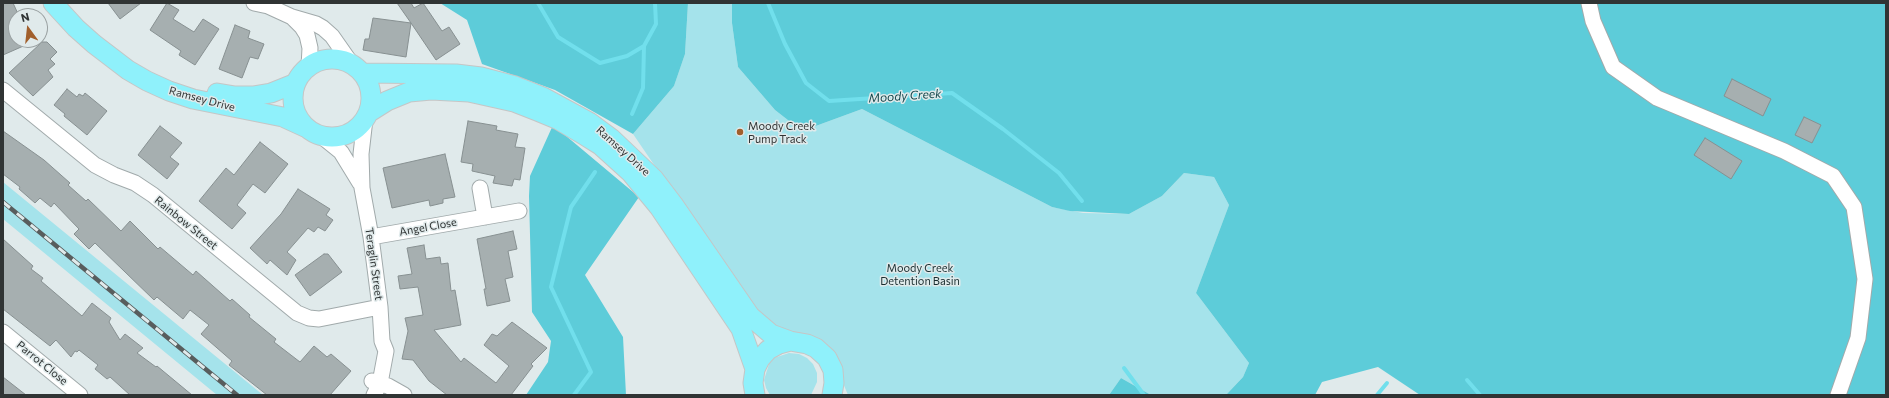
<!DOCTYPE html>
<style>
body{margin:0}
#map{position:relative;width:1889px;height:398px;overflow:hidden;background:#e0eaeb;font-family:Commissioner,sans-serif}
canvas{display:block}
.frame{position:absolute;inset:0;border:4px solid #303434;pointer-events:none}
.north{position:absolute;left:8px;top:8px;width:40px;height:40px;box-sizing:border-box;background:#e0eaeb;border:1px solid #9aa1a2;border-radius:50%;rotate:345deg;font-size:11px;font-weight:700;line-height:16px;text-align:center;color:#303434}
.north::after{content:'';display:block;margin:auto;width:14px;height:18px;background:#a15f2c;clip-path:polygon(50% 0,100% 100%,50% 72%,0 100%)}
</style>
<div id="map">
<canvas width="1889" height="398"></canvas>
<div class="frame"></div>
<div class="north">N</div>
</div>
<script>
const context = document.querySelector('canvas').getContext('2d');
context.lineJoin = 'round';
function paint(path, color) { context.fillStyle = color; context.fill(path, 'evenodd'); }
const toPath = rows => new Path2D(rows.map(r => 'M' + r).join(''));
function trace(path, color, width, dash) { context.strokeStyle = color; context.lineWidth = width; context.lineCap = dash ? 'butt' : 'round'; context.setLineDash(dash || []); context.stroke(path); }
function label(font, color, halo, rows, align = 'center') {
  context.font = font + ' Commissioner,sans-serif'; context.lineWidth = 3; context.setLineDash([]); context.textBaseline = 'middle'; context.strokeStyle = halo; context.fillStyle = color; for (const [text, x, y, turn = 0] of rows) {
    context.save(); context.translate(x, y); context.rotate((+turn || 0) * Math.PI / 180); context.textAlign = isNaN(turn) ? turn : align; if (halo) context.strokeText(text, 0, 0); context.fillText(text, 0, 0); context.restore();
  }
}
paint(toPath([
 [688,3,732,3,732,23,738,67,775,110,802,131,862,109,1052,207,1083,213,1129,214,1162,196,1184,173,1214,177,1229,205,1196,293,1249,363,1243,377,1226,395,1151,395,1121,378,1109,395,848,395,840,376,766,323,711,248,633,134,674,86,685,54],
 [3,182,263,395,217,395,3,219],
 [789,353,799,354,807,358,813,364,817,373,817,382,811,395,770,395,766,388,764,380,769,364,774,358]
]), '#a5e3eb');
paint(toPath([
 [440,3,688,3,685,54,674,86,633,134,555,90,482,64,467,20],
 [732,3,1886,3,1886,395,1420,395,1378,367,1322,382,1315,395,1226,395,1243,377,1249,363,1196,293,1229,205,1214,177,1184,173,1162,196,1129,214,1070,211,1052,207,862,109,802,131,775,110,738,67,732,23],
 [553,125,639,197,585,275,623,337,626,395,526,395,548,362,551,341,532,312,529,196,530,176],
 [1121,378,1151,395,1109,395]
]), '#5dccd9');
trace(toPath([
 [538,3,558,37,600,63,627,56,644,46,656,24,655,3],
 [768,3,785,44,806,83,829,101,952,93,1003,129,1059,173,1082,201],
 [632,114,643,88,644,46],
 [1124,368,1144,395],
 [1467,380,1480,395],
 [574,395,591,372,551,287,571,207,595,172],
 [1377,395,1387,383]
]), '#71dfec', 4);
const building = toPath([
 [3,3,13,3,19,16,16,16,16,40,37,40,3,55,3,3],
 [108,3,141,3,120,19,108,3],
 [167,3,179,10,173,19,194,32,203,19,219,29,195,65,179,55,181,51,150,30,167,3],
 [397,3,411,3,414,8,423,3,442,31,449,27,460,44,436,60,411,23,406,57,363,50,365,39,369,39,373,18,411,23,397,3],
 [235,25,250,31,248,38,264,44,258,59,250,57,242,78,219,69,235,25],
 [42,42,47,42,57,52,50,59,55,64,48,70,53,77,33,96,9,73,42,42],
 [1732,79,1771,99,1763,116,1724,96,1732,79],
 [67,89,77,97,79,94,83,96,85,93,107,111,87,135,64,116,65,114,54,105,67,89],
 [1804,117,1821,125,1812,143,1795,135,1804,117],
 [468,121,497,126,496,130,518,134,515,147,525,148,520,180,514,179,512,186,493,183,495,176,472,171,473,164,461,162,468,121],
 [160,126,182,143,170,157,179,164,167,179,138,155,160,126],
 [3,131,44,160,70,183,68,185,86,201,88,199,121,231,130,221,158,249,160,247,193,275,196,271,230,301,232,299,250,315,249,317,276,339,274,342,300,362,314,346,327,357,331,354,351,371,330,395,267,395,229,365,232,361,201,334,209,325,190,310,183,319,157,297,154,300,95,243,89,249,74,234,79,229,54,203,51,207,40,198,35,203,19,189,20,187,3,174,3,131],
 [1705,138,1742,161,1731,179,1694,155,1705,138],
 [260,142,288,164,265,193,253,184,237,205,246,213,232,229,199,201,226,168,234,175,260,142],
 [445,154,455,197,443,199,443,203,430,206,429,200,392,208,383,168,445,154],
 [298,189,330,209,326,215,333,220,325,231,318,227,314,232,308,228,287,252,296,260,287,275,270,260,267,264,250,248,281,214,298,189],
 [513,231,517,249,508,251,513,277,505,279,510,301,487,306,484,289,486,289,477,239,513,231],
 [3,239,33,266,31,269,43,278,41,281,82,316,92,303,111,318,109,322,120,340,125,334,143,348,137,353,156,367,157,366,192,395,130,395,110,377,107,379,95,369,98,365,79,350,77,352,75,351,71,357,56,340,50,346,3,309,3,239],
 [424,245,426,259,440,257,441,264,448,263,451,291,455,290,461,325,434,330,461,362,464,358,496,383,509,366,484,345,492,334,497,336,512,322,547,348,531,364,533,366,511,395,447,395,429,381,413,360,402,359,408,331,405,318,423,315,418,287,400,289,398,276,412,274,407,248,424,245],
 [324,254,328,254,342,272,310,296,295,275,324,254],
 [3,377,26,395,3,395,3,377]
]);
paint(building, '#a6afb0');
trace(building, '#879091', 1);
const minor = toPath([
 [254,3,268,6,292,17,316,24,323,28,332,36,353,66],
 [1589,3,1593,21,1613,67,1657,98,1784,151,1833,176,1854,207,1865,279,1858,338,1838,395],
 [292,17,302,27,307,35,310,48,309,67],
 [3,90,95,165,114,175,135,183,153,195,297,313,309,318,319,319,380,307],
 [365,119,361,154,362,188,371,237,380,307,382,341,386,351,380,383,374,395],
 [320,135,341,152,360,183],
 [480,188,485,217],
 [371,237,519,211],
 [3,332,80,395],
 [372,381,388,386,404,395]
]);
const major = toPath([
 [53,3,76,28,94,44,128,70,147,81,169,91,193,99,283,117,307,128],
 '293 98a39 39 0 1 1 78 0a39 39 0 1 1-78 0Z',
 [362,73,456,74,481,77,515,86,543,97,589,122,612,139,654,179,673,204,750,316,771,334,790,341],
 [217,93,235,96,253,96,271,93,296,83],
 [368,113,387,101,409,92,431,90,469,92,514,102,537,111,559,120,584,135,600,145,631,173,659,207,741,329,755,369],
 [755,395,753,383,755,369,760,359,768,350,779,344,790,341,807,344,816,348,827,358,833,370,834,383,832,395]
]);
trace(minor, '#a1aaab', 17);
trace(major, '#c5c6c6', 21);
trace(minor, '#fff', 15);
trace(major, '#8ff1fb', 19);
const rail = toPath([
 [3,202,237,395]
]);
trace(rail, '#585d5d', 4.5);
trace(rail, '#e0eaeb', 3, [9]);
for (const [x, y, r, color] of [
 [740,132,4,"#a15f2c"]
]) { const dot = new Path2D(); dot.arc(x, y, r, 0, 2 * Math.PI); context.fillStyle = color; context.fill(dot); trace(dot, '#e0eaeb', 1.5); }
label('11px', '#303434', '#e0eaeb', [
 ["Ramsey Drive",202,99,15],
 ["Ramsey Drive",623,151,42],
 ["Rainbow Street",186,223,39],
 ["Angel Close",428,227,-10],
 ["Teraglin Street",374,264,82],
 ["Parrot Close",42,363,39]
]);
label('11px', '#303434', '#e0eaeb', [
 ["Moody Creek",748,126],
 ["Pump Track",748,139]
], 'left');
label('11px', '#192e30', '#e0eaeb', [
 ["Moody Creek",920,268],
 ["Detention Basin",920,281]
]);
label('italic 12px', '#14474c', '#e0eaeb', [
 ["Moody Creek",905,96,-4]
]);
</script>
